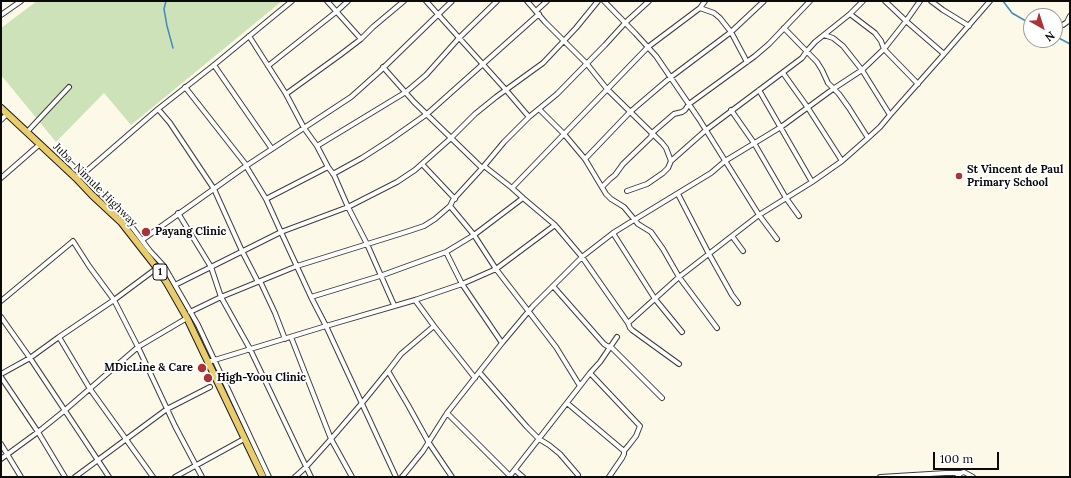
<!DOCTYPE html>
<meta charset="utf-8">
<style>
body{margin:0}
#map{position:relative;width:1071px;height:478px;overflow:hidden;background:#fdf9e9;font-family:Lora,serif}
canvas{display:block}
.frame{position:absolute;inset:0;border:2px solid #0a0a0a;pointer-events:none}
.north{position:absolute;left:1023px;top:8px;width:40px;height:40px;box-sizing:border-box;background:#fff;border:1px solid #9d9d9d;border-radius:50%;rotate:141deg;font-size:11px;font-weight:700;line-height:16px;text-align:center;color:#0a0a0a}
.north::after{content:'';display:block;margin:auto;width:14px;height:18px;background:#a93336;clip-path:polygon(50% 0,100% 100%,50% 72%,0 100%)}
.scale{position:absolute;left:933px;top:452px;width:66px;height:18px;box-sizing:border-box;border:2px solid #0a0a0a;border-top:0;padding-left:5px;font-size:12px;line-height:14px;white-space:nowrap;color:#0a0a0a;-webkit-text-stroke:3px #fff;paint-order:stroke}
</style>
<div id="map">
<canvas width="1071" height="478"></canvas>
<div class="frame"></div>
<div class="north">N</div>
<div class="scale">100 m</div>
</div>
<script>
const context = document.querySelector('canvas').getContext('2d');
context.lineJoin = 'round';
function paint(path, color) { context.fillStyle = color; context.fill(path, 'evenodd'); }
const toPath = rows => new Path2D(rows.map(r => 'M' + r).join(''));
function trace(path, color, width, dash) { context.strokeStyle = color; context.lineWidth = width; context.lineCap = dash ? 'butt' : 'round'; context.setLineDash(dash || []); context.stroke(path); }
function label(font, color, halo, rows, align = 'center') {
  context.font = font + ' Lora,serif'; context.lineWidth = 4; context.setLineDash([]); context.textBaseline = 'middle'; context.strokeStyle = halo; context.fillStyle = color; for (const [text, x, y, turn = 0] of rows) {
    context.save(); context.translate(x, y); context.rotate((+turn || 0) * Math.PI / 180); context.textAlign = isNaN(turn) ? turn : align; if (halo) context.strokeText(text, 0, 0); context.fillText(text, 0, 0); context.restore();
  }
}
paint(toPath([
 [37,1,282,1,131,125,104,93,56,142,1,75,1,28]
]), '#cde2b8');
trace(toPath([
 [166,1,164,9,167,26,173,48],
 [1003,1,1012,13,1031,24],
 [1055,36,1070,44]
]), '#438abd', 1.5);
const minor = toPath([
 [327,1,361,39],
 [426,1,506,90,529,117,504,142,484,166],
 [527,1,545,22,587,64,607,89,662,143,666,148,671,161,668,168,663,173,647,184,627,191],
 [604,1,635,33,656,56,699,119,759,215,777,239],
 [885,1,906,21,944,54],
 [931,1,943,10,969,26],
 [700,8,714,13,720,18,731,32,747,62],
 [536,11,547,1],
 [850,14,875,33,881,41,884,49,918,84],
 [1,15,21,1],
 [1055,24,1063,25,1067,22,1070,16],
 [784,28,817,62,822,70,828,83,839,94,849,108,868,138],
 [824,35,833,38,843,46,862,70,890,115],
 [249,36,286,94,304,128,317,146,328,167,334,175,348,207,367,244,394,305],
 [214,65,272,149],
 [268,66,336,12,348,1],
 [383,67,414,102,482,168],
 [783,73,808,108,842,161],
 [185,87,247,166],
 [759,90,812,182],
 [286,94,340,55,361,39,373,27,404,1],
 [158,109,170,123,214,189,242,251,258,282],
 [539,109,564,134,585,159,606,194,611,199,624,207,638,224,651,232,663,249,679,277,717,328],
 [731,110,754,143,786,198,799,216],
 [529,117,557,94,605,45,625,23,649,1],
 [1,120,7,114],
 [27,132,69,87],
 [317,146,406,92,426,75,459,38,497,1],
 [585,159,630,112,671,77,731,32,764,1],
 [671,161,706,130,802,58,807,51,815,42,850,14,863,1],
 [422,164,455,199],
 [246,166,266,199,281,232,311,297,326,326,396,477],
 [83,174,129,223,150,251,164,266,198,325,269,477],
 [333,174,362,158,390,140,427,114,539,14],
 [1,178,40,144],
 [76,178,83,174,158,109,214,65,292,1],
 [602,187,610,179,615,175,623,164,651,137,652,133,674,114,682,112,685,110,689,104,755,56,769,44,810,1],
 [512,188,648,47,700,8,705,1],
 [678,194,709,254,732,295,738,303],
 [266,199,328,167],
 [450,206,474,235,496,269,556,347,580,386],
 [178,213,211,267,221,297,250,349,311,477],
 [613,233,655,299,682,332],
 [732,236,743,251],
 [142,240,246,166,351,97,379,72,452,1],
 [73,241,89,266,114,300,138,347,175,426,202,477],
 [446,252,474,235,523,198],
 [260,281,275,313,285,339],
 [175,285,281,232,348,207,397,182,415,170,451,138,475,114,496,97,543,63,576,28,598,1],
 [553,286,604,344,607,346,611,347,662,398],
 [311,297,380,276,446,252,462,284,502,343],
 [415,300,434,326,475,378],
 [1,301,72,242],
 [190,312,221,297,297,266,406,232,424,226,435,219,450,206,453,200,484,166,512,188,523,198,555,225,582,257,628,323,630,328,632,330,679,364],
 [1,317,30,358,109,477],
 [628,323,679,277,759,215,812,182,842,161,868,138,880,127,890,115,944,54,990,1],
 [59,337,90,389,153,477],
 [291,337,331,439,352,477],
 [208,362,326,326,415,300,462,284,496,269,555,225],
 [388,371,401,354,434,326],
 [480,373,527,427,539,439,549,445,560,454,578,475],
 [590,373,640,426,636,436,629,445,624,451],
 [1,374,30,358,59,337,114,300,157,268],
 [1,377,38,432,65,477],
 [567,403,624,451,624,454,622,458,609,477],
 [447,413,510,476],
 [1,444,21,477],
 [1,459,38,432,64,411,138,347,187,318],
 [515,470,523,477],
 [75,477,167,409,210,387],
 [175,477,244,439],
 [295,477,306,467,331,439,362,403,388,371,408,405,429,443,452,477],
 [402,477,423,451,447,413,502,343,533,306,582,257,613,233,634,220,711,173,725,161,781,127,833,89,862,70,884,49,906,21,920,1],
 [509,477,580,386,590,373,600,362,617,337],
 [880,477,946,473,961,473],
 [957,477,961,473,964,472,973,477]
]);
const primary = toPath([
 [1,108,76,178,92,195,121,222,157,268,167,283,187,318,263,477]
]);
trace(minor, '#3d3d3d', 6);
trace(primary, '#1b1b1b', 8);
trace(minor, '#fff', 4);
trace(primary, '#e9cd6d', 6);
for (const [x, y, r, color] of [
 [959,176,4,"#a93336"],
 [146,232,5,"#a93336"],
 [202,368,5,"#a93336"],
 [208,378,5,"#a93336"]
]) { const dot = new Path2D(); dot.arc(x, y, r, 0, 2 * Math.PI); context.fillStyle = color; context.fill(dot); trace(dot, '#fff', 1.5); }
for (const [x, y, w] of [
 [160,272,14]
]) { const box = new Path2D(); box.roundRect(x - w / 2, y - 8, w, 16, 3); context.fillStyle = '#fff'; context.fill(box); trace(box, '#0a0a0a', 1); }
label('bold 10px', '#0a0a0a', null, [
 ["1",160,272]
]);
label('bold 11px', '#0a0a0a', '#fff', [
 ["St Vincent de Paul",967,170],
 ["Primary School",967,183],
 ["Payang Clinic",155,232],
 ["MDicLine & Care",193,368,"right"],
 ["High-Yoou Clinic",217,378]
], 'left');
label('11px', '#0a0a0a', '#fff', [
 ["Juba–Nimule Highway",95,185,45]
]);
</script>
